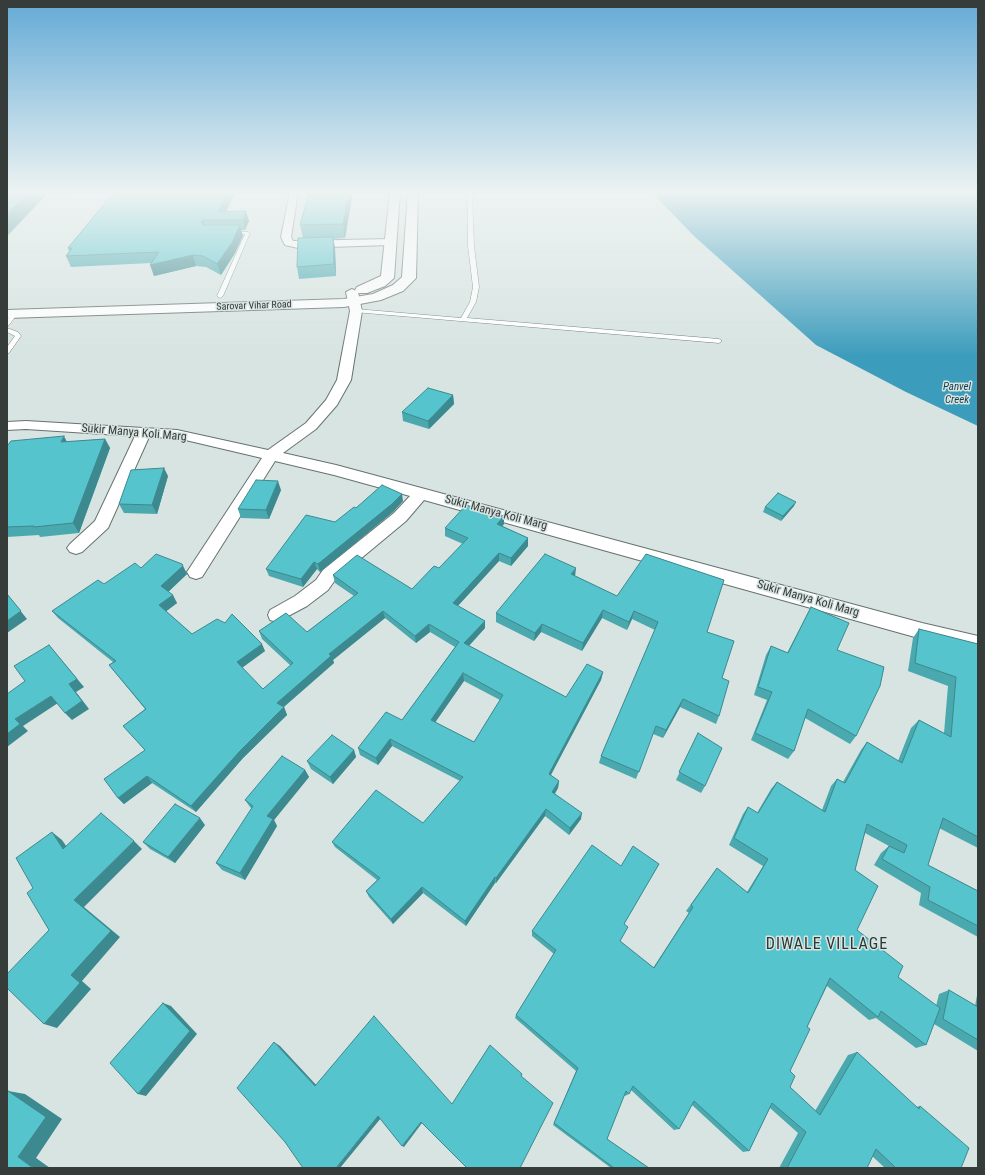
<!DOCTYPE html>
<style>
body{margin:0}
#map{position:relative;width:985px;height:1175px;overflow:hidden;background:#d7e4e1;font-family:"Roboto Condensed",sans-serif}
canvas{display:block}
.frame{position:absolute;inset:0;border:8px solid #363c3a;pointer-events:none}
</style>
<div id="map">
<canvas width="985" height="1175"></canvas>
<div class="frame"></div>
</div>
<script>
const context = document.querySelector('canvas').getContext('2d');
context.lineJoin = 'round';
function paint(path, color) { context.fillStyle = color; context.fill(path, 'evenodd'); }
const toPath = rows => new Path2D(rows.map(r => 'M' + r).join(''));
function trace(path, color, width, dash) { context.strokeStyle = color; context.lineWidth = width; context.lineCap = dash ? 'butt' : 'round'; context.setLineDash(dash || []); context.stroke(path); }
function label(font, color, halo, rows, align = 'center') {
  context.font = font + ' "Roboto Condensed",sans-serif'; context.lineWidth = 3; context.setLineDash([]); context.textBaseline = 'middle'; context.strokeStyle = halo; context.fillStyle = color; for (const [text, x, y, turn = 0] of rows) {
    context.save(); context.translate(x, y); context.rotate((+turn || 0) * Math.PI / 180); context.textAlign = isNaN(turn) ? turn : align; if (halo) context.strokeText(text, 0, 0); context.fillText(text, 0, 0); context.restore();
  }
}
paint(toPath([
 [651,192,978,192,978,426,906,392,816,345,695,237]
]), '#3c9cbc');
const lane = toPath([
 [468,192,472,192,474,246,479,287,476,302,467,318,719,339,722,341,719,343,354,312,353,311,356,309,461,318,470,302,473,287,468,246,468,192],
 [229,232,248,232,250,233,223,296,220,298,217,296,245,234,229,234,229,232],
 [13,312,18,313,9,325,7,326,7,320,13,312],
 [7,328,18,332,21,336,9,353,7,354,7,347,15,336,7,332,7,328]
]);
const street = toPath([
 [290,192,298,192,291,237,293,241,390,239,395,242,390,245,298,248,285,245,281,237,290,192],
 [352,289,358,292,362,311,351,380,337,405,316,429,283,453,336,465,922,623,978,636,978,652,922,639,424,500,406,521,335,580,328,590,307,606,277,622,270,620,268,615,270,610,295,596,316,580,323,570,394,513,410,496,334,475,275,461,202,577,196,579,190,577,187,572,262,458,177,438,149,437,108,528,82,552,76,554,70,552,67,548,70,544,95,521,135,436,26,429,7,430,7,422,26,421,177,430,268,450,306,423,326,400,337,380,350,311,346,292,352,289]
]);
const secondary = toPath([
 [390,192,400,192,394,278,385,286,367,293,357,293,355,290,357,287,381,276,390,192],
 [408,192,418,192,416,278,403,291,381,300,344,307,7,318,7,310,344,299,373,294,393,285,402,277,408,192]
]);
trace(lane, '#67726f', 1);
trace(street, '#67726f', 2);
trace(secondary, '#67726f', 2);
paint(lane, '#fff');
paint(street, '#fff');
paint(secondary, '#fff');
paint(toPath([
 [7,192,74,192,72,194,47,194,7,236],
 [114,192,236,192,226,211,249,221,245,230,241,230,243,236,235,253,221,275,206,267,196,266,154,276,151,263,71,267,66,256,69,252,68,248],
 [309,192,353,192,345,238,333,239,335,248,336,276,299,279,297,267,303,238,300,225],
 [453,395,454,404,429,429,403,421,402,412],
 [105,439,110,448,79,533,40,537,39,535,7,537,7,446],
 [168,476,157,514,124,513,119,504],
 [281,490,269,519,241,518,238,509],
 [403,501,393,512,320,572,317,569,303,587,269,576,266,569,356,508],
 [794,506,781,521,763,512,765,507],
 [504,524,502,526,528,538,528,546,511,566,499,561,458,606,485,621,485,628,469,646,566,697,603,672,601,680,551,775,559,781,558,788,555,794,581,819,569,835,545,816,496,883,495,883,466,926,423,893,393,924,369,897,366,891,377,880,335,847,332,842,423,823,460,781,392,746,378,765,360,755,358,748,402,720,455,647,430,632,416,643,385,618,333,660,334,663,284,707,287,715,243,758,196,812,152,783,124,804,118,798,145,750,123,726,145,709,109,665,113,662,58,618,52,611,104,584,141,568,182,564,187,574,168,592,177,603,166,611,192,634,265,651,242,668,263,689,291,666,262,639,259,631,307,632,354,596,335,583,333,575,412,589,439,568,463,544,445,536,445,528],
 [464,681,500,700,474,742,435,722],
 [575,576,617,596,707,632,722,678,719,716,716,724,680,707,663,738,653,734,636,779,599,763,601,756,655,630,632,619,627,630,602,618,582,651,541,632,534,641,496,622,496,613],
 [811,607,837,650,856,736,850,744,805,718,794,751,788,759,751,740,767,700,754,695,766,655,771,646,787,653],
 [919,629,978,644,978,848,939,828,928,865,978,891,978,937,919,905,921,893,874,865,881,853,889,846,865,833,855,870,857,930,898,977,936,1006,939,994,949,990,975,1006,978,990,978,1051,934,1024,926,1045,916,1048,876,1018,869,1020,827,986,807,1027,790,1071,790,1087,815,1111,848,1055,857,1052,916,1107,920,1106,961,1168,885,1168,872,1156,867,1168,779,1168,798,1133,770,1108,749,1151,743,1152,692,1105,679,1129,674,1130,631,1090,629,1094,625,1096,624,1095,607,1139,649,1168,611,1168,553,1125,576,1071,515,1018,516,1015,554,954,532,936,532,931,621,866,659,864,624,924,620,941,653,968,689,913,686,911,717,868,747,892,763,866,729,845,743,814,748,807,757,813,771,789,777,782,822,810,831,786,837,779,843,782,861,750,867,742,898,761,911,728,919,720,944,733,948,686,908,671,913,638],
 [698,733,705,786,701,793,676,780],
 [354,750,356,757,333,784,311,769,307,761],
 [305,770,309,777,274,820,277,826,245,880,222,870,216,863,252,809,250,807,245,800],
 [205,825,175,863,150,849,143,842]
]), '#4aa9af');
paint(toPath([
 [30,192,46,192,47,194,7,236,7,214],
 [228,192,236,192,222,220,218,212],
 [349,192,353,192,345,238,343,224],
 [246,211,249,221,245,230,243,220],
 [203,220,206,230,201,222],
 [240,225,243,236,235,253,221,275,217,264],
 [333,237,335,248,336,276,334,264],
 [193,255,196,266,154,276,150,265],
 [453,395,454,404,429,429,428,421],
 [64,436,69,446,61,442],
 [105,439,110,448,79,533,73,523],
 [164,468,168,476,157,514,152,505],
 [278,481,281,490,269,519,266,510],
 [402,494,403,501,393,512,320,572,318,564],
 [796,502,794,506,781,521,783,516],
 [504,516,504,524,497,532,497,524],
 [528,538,528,546,511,566,511,558],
 [499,553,499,561,453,611,453,603],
 [314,562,317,569,303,587,301,579],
 [182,564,187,574,166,594,161,586],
 [576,568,575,577,571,574],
 [7,594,27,619,7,633],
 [173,595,177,603,164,613,159,605],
 [603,610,602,618,582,651,583,643],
 [383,611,385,618,333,660,334,663,280,710,277,703,329,654],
 [634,611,632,619,627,630,629,622],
 [485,621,485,628,464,651,464,643],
 [429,624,430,632,416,643,415,636],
 [542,624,541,632,534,641,535,633],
 [262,644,265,651,240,669,237,662],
 [49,645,84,687,76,692,89,709,72,720,65,713,69,684],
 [603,672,601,680,548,780,549,774],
 [463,673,464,681,432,727,431,720],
 [51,696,58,703,23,726,28,731,7,747,7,734,15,719],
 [683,699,680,707,663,738,666,730],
 [284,707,287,715,243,758,196,812,191,806,239,752],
 [390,739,392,746,378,765,376,758],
 [354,750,356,757,333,784,330,777],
 [305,770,309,777,274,820,277,826,245,880,240,873,267,816],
 [147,776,152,783,124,804,118,798],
 [559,781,558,788,551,799,552,792],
 [546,809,545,816,496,883,496,878],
 [582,813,581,819,569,835,570,828],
 [200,818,205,825,175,863,168,857],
 [52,832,62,840,73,856,63,849],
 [134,841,142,849,84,907,120,937,82,981,91,989,57,1028,44,1024,71,975,74,900],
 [495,877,495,883,466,926,465,921],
 [422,887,423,893,393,924,391,919],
 [163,1003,171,1006,197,1034,146,1096,138,1094],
 [274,1042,280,1046,319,1088,315,1086],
 [8,1091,25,1094,62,1119,36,1158,50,1168,33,1168,18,1157],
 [378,1116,381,1118,340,1168,336,1168],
 [421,1122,422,1123,404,1147,402,1146]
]), '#3c898f');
const building = toPath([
 [7,192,30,192,7,214,7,192],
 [114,192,228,192,218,212,246,211,243,220,203,220,201,222,203,225,240,225,232,243,217,264,203,256,193,255,150,265,159,252,66,256,72,248,68,248,114,192],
 [309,192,349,192,343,224,300,225,309,192],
 [333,237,334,264,297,267,298,238,333,237],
 [428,388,453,395,428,421,402,412,428,388],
 [64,436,61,442,105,439,73,523,34,527,34,526,7,527,7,446,11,441,64,436],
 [164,468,152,505,119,504,131,470,164,468],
 [256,480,278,481,266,510,238,509,256,480],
 [382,485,402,494,392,504,318,564,314,562,301,579,266,569,306,515,335,522,354,507,356,508,382,485],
 [778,493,796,502,783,516,765,507,778,493],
 [466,505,504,516,497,524,528,538,511,558,499,553,453,603,485,621,464,643,566,697,587,664,603,672,549,774,559,781,552,792,582,813,570,828,546,809,496,878,495,877,465,921,422,887,391,919,366,891,380,878,332,842,376,790,423,823,463,777,390,739,376,758,358,748,386,712,402,720,459,642,429,624,415,636,383,611,329,654,331,656,277,703,284,707,239,752,191,806,147,776,118,798,104,779,145,750,123,726,146,709,109,665,116,661,52,611,98,580,104,584,135,563,141,568,156,554,182,564,183,566,161,586,173,595,159,605,192,634,217,619,225,623,232,614,262,644,237,662,263,689,293,663,259,631,286,613,307,632,358,593,333,575,357,555,412,589,434,566,439,568,468,538,445,528,466,505],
 [463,673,503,695,474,742,431,720,463,673],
 [545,554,576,568,571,574,617,596,646,554,724,580,707,632,734,641,722,678,729,681,719,716,683,699,666,730,656,726,639,772,601,756,658,622,634,611,629,622,603,610,583,643,542,624,535,633,496,613,545,554],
 [7,594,21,611,7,621,7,594],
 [811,607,849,623,837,650,884,667,880,686,856,736,808,709,794,751,755,733,772,692,758,687,771,646,788,653,811,607],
 [919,629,978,644,978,837,943,818,928,865,978,891,978,926,928,900,930,887,882,859,889,846,904,853,907,845,867,824,855,870,878,886,857,930,903,966,898,977,940,1008,926,1045,881,1011,878,1017,830,978,807,1027,810,1029,790,1071,795,1076,790,1087,820,1115,857,1052,919,1109,920,1106,969,1148,961,1168,896,1168,876,1149,867,1168,787,1168,806,1132,772,1103,749,1151,694,1101,679,1129,633,1086,629,1094,626,1091,607,1139,649,1168,614,1168,554,1123,578,1068,516,1015,556,950,532,931,592,845,621,866,633,846,659,864,624,924,628,927,620,941,654,968,693,907,691,905,717,868,748,893,768,859,734,838,748,807,758,813,777,782,825,812,837,779,845,783,867,742,902,763,919,720,951,737,956,677,915,663,919,629],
 [49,645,77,679,69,684,82,701,65,713,51,696,15,719,20,724,7,734,7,694,25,681,14,666,49,645],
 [698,733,722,748,705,786,679,772,698,733],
 [332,735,354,750,330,777,307,761,332,735],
 [282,756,305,770,267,816,273,819,240,873,216,863,253,806,245,800,282,756],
 [175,804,200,818,168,857,143,842,175,804],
 [101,813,134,841,74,900,111,931,71,975,80,983,44,1024,7,988,7,974,49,930,27,893,33,888,16,858,52,832,63,849,101,813],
 [949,990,978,1007,978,1040,943,1019,949,990],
 [163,1003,190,1031,138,1094,110,1063,163,1003],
 [374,1016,452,1104,490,1045,522,1074,521,1076,553,1103,520,1168,467,1168,421,1122,402,1146,378,1116,336,1168,303,1168,285,1142,237,1088,274,1042,315,1086,374,1016],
 [8,1091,46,1117,18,1157,33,1168,7,1168,7,1092,8,1091]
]);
paint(building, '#56c4cc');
trace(building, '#3c898f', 1);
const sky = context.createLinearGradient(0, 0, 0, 356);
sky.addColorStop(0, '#63aad6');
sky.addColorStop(0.54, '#edf3f2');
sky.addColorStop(1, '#edf3f200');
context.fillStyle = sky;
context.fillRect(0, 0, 985, 356);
label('10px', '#363c3a', '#d7e4e1', [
 ["Sarovar Vihar Road",254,306,-2]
]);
label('italic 11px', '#123c4b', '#d7e4e1', [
 ["Panvel",957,387],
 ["Creek",957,400]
]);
label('12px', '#363c3a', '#d7e4e1', [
 ["Sukir Manya Koli Marg",134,433,5],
 ["Sukir Manya Koli Marg",496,513,15],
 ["Sukir Manya Koli Marg",808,599,16]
]);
context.letterSpacing = '1px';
label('16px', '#2d3835', '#d7e4e1', [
 ["DIWALE VILLAGE",827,945]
]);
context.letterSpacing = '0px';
</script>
